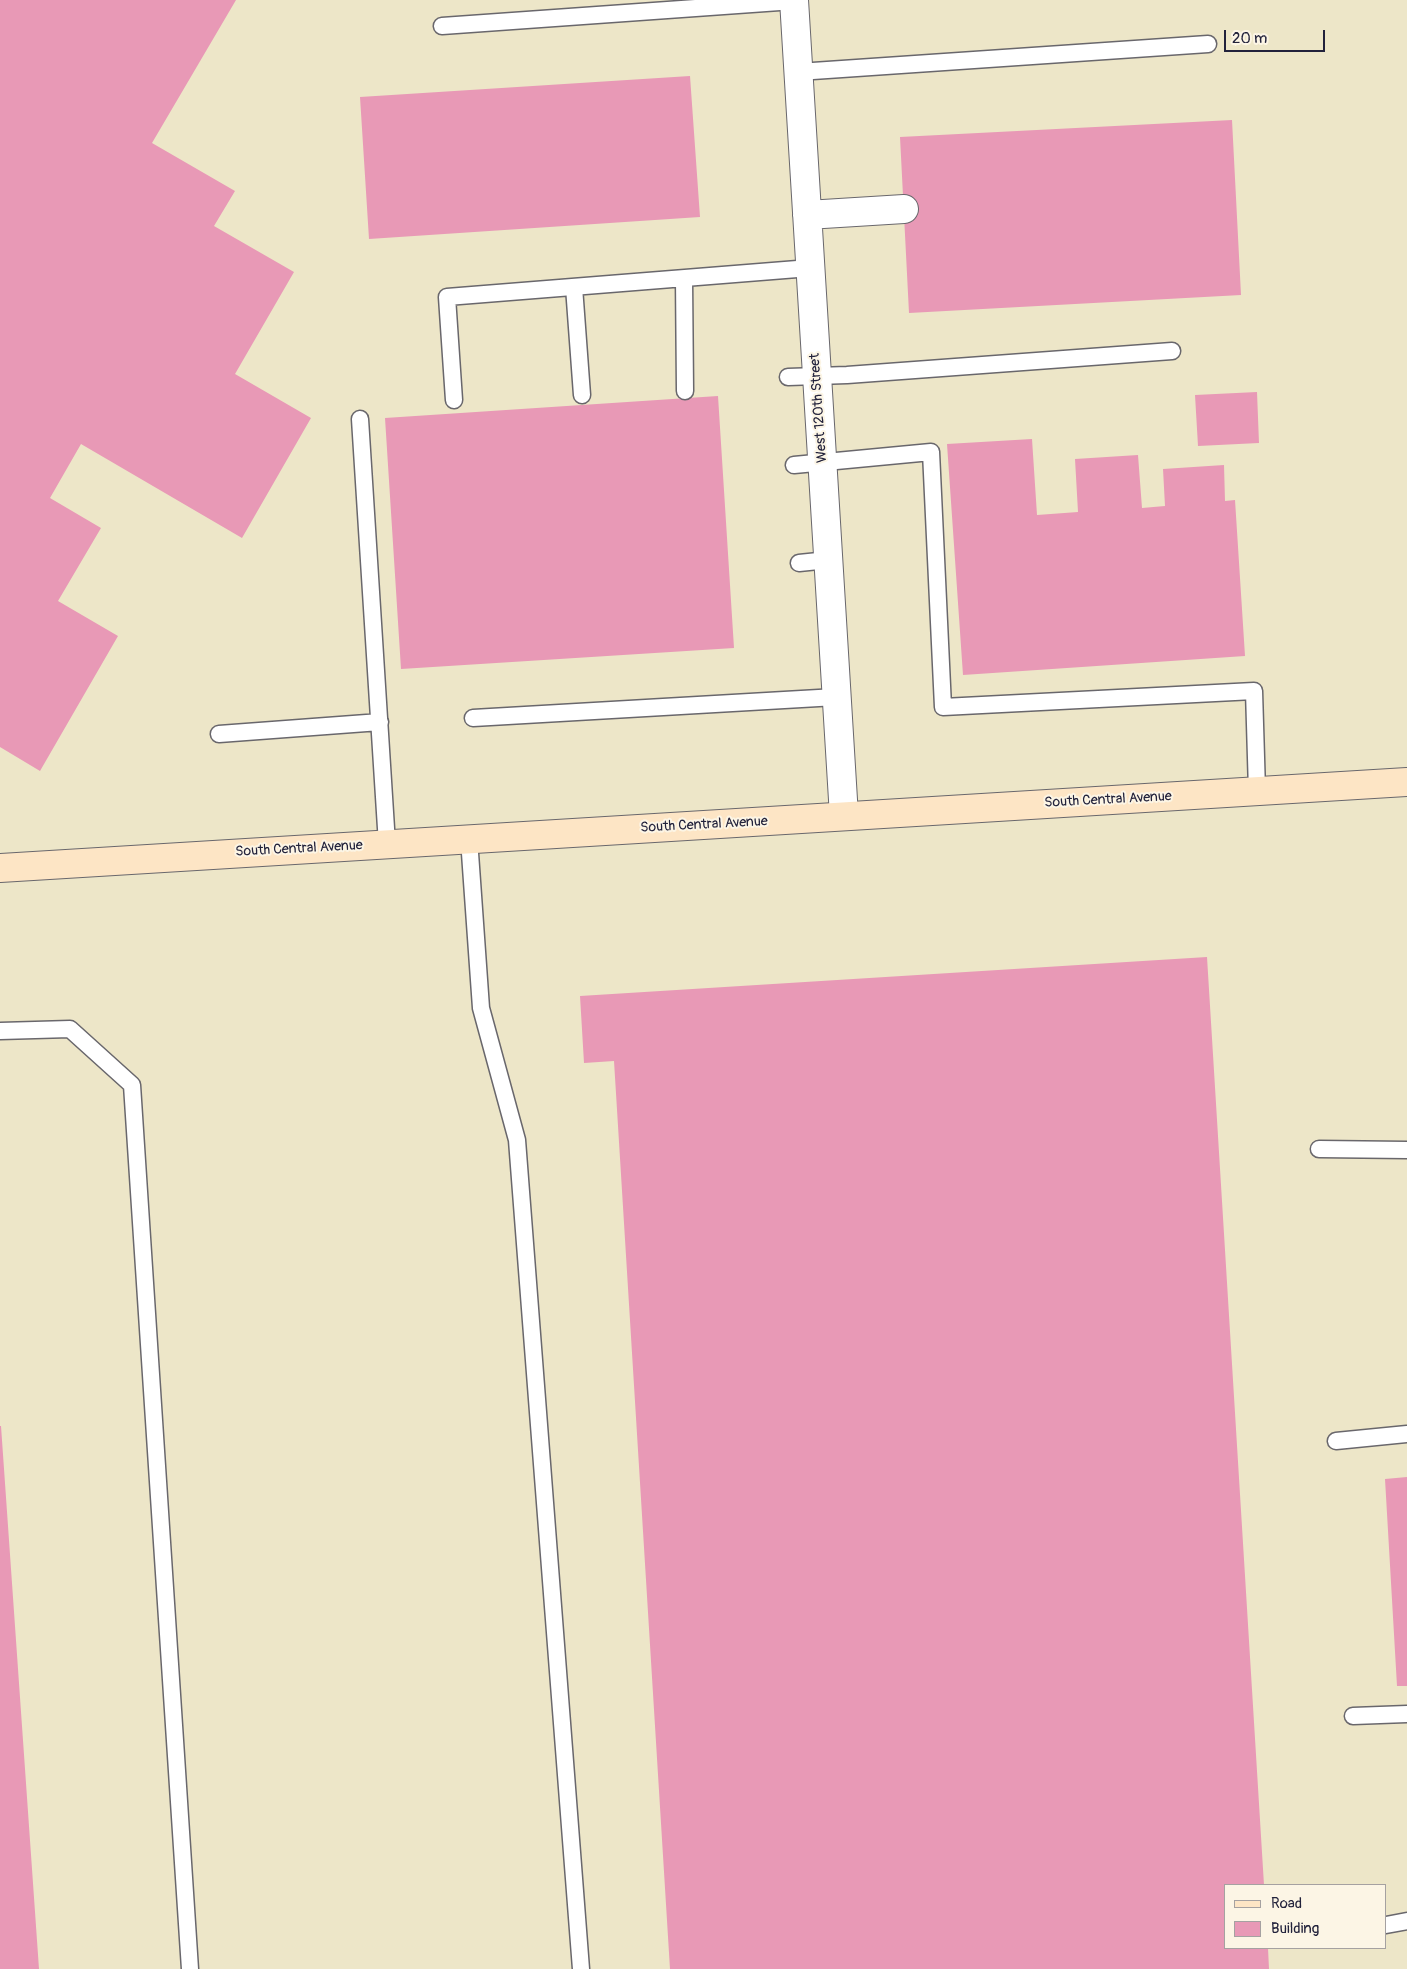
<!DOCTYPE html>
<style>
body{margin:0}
#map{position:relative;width:1407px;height:1969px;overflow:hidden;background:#ede6c8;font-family:Pangolin,sans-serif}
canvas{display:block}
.legend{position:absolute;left:1224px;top:1884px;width:162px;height:65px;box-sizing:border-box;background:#fcf5e5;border:1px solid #a5a1a1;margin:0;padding:6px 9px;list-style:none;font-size:15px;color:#22223b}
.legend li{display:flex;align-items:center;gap:10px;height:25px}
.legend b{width:25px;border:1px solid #a5a1a1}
.scale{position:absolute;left:1224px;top:30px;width:101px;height:22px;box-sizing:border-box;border:2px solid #22223b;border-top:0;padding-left:6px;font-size:15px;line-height:18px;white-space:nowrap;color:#22223b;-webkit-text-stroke:4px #fcf5e5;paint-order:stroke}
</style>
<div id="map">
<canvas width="1407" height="1969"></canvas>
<ul class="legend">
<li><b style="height:6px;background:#fde5c5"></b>Road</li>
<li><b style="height:14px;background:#e899b6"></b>Building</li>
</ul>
<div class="scale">20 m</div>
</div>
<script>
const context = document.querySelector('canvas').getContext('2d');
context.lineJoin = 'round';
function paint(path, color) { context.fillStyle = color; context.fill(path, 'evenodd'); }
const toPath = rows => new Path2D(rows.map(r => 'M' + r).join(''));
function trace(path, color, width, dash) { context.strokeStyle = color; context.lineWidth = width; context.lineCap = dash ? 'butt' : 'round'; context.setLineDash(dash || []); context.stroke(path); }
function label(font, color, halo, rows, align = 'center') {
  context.font = font + ' Pangolin,sans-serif'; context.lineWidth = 4; context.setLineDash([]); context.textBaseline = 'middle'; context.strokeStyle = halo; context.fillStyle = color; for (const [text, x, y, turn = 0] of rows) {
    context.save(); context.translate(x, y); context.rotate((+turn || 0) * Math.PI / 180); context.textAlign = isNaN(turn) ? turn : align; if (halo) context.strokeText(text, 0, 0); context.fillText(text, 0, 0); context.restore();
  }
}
paint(toPath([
 [0,0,236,0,152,143,235,191,214,226,294,272,235,374,311,418,242,538,81,444,50,498,101,528,58,601,118,636,40,771,0,747],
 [690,76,700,217,369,239,360,97],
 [1232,120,1241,295,909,313,900,137],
 [1257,392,1259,443,1198,446,1195,395],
 [718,396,734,648,401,669,385,418],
 [1032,439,1037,515,1078,512,1075,459,1138,455,1142,508,1165,506,1163,469,1224,465,1225,501,1235,500,1245,656,963,675,947,444],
 [1207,957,1264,1885,1226,1885,1226,1948,1268,1948,1269,1969,670,1969,614,1061,584,1063,580,996],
 [0,1426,1,1426,39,1969,0,1969],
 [1407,1477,1407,1686,1397,1686,1385,1479]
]), '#e899b6');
const lane = toPath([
 [442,26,794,1],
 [798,72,1208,44],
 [684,279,685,391],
 [574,287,582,395],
 [788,377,847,375,1172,351],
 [454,400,447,297,810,268],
 [360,419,387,844],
 [794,465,931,452,943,707,1254,691,1257,791],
 [799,563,828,560],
 [473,718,836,697],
 [219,734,380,722],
 [469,839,481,1008,517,1140,581,1969],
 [0,1031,70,1029,132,1085,190,1969],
 [1319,1149,1407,1150],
 [1336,1441,1407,1434],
 [1353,1716,1407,1714],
 [1386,1925,1407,1921]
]);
const street = toPath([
 [794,0,844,816],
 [807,215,904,209]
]);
const secondary = toPath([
 [0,868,1407,782]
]);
trace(lane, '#69676c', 19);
trace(street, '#69676c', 30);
trace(secondary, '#69676c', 30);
trace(lane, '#fff', 16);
trace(street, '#fff', 28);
trace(secondary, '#fde5c5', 28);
label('14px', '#22223b', '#fcf5e5', [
 ["West 120th Street",819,408,-94],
 ["South Central Avenue",1108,800,-3],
 ["South Central Avenue",704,825,-3],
 ["South Central Avenue",299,849,-3]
]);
</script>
